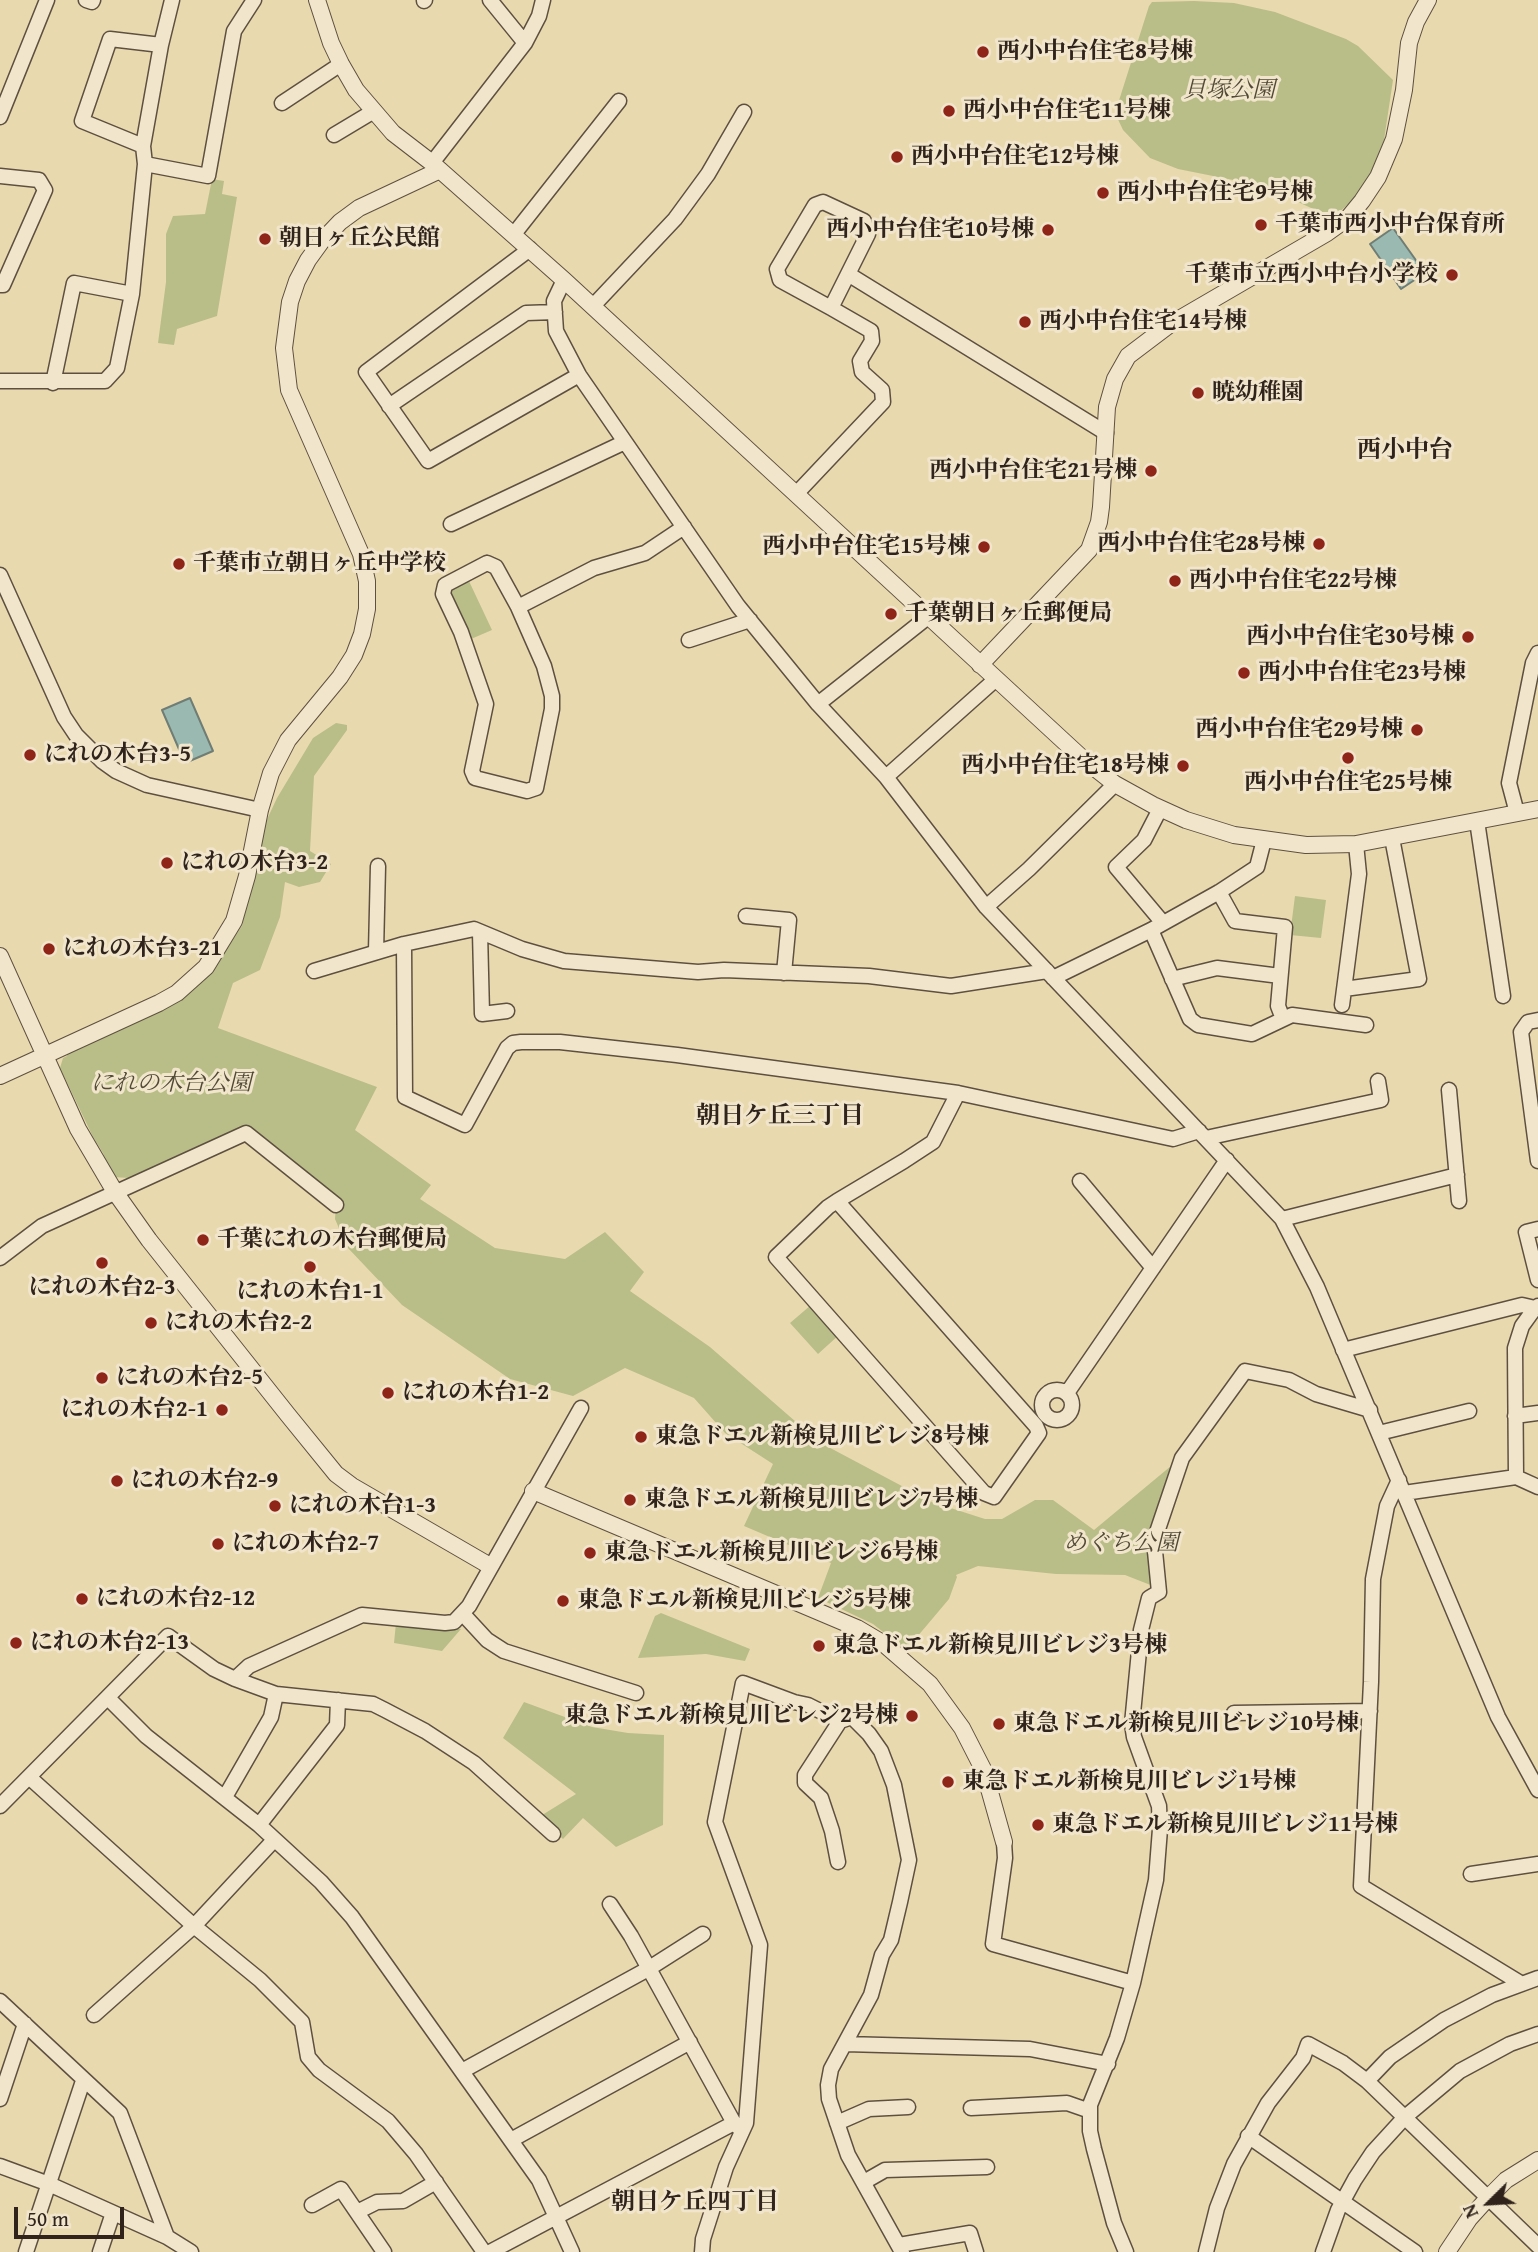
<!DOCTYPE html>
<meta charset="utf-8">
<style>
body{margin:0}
#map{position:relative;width:1538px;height:2252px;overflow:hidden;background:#e9d9af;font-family:"Gentium Book Plus",serif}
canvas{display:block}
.north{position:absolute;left:1454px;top:2168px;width:70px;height:70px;-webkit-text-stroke:5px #f1e6cb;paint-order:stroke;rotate:246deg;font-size:19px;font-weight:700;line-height:28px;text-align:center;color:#30231c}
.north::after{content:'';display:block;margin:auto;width:24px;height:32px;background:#30231c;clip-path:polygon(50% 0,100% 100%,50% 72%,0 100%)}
.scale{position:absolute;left:14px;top:2207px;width:110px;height:32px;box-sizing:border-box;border:4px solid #30231c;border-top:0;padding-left:9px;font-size:21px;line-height:24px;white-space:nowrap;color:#30231c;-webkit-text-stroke:5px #f1e6cb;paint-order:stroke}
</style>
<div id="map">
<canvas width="1538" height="2252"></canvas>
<div class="north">N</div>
<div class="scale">50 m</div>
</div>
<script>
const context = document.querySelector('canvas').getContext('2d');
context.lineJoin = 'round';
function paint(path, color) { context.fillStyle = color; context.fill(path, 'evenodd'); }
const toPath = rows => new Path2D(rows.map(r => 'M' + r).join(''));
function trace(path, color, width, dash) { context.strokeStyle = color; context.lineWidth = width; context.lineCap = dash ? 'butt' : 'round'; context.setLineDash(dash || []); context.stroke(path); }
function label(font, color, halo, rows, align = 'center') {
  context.font = font + ' "Gentium Book Plus","Noto Serif JP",serif'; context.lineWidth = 6; context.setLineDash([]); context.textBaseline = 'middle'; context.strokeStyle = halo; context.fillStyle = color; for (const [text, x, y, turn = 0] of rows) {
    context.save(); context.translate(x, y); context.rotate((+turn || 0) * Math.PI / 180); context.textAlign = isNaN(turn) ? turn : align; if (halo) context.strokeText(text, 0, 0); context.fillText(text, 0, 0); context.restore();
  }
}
paint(toPath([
 [1194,1,1234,3,1275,12,1346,39,1358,46,1393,80,1384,140,1372,170,1357,196,1333,218,1263,186,1178,169,1150,158,1123,130,1115,113,1149,6,1152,2],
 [212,179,224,181,222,194,237,197,217,316,177,329,174,345,158,343,166,282,166,234,173,216,205,214],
 [468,579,492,630,471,639,450,594,452,588],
 [336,723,347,725,347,730,314,776,310,851,331,864,320,882,299,887,285,882,280,917,260,970,233,983,218,1028,377,1087,355,1130,431,1185,420,1199,495,1248,565,1259,605,1232,644,1272,630,1291,710,1347,819,1442,932,1502,985,1519,1002,1519,1035,1500,1053,1500,1094,1530,1177,1461,1149,1543,1153,1586,1125,1575,1056,1574,978,1566,956,1575,957,1577,949,1599,906,1650,873,1624,818,1598,831,1563,744,1526,773,1464,725,1433,694,1398,625,1368,573,1396,510,1379,402,1305,347,1247,335,1219,336,1205,245,1127,130,1178,112,1177,103,1153,93,1137,60,1068,63,1058,67,1056,67,1052,211,972,242,926,263,828,277,798,313,738],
 [1295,896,1326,900,1321,938,1290,935],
 [811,1305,839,1335,818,1354,790,1323],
 [661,1613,750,1649,745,1661,706,1654,638,1658,655,1616],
 [396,1623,461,1629,442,1651,394,1643],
 [524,1702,592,1727,628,1733,664,1735,663,1825,616,1847,583,1818,563,1839,539,1817,576,1794,503,1738]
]), '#b9be88');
const water = toPath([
 [1393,228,1425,273,1401,289,1370,244,1393,228],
 [190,698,213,751,185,763,162,710,190,698]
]);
paint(water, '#99b9b1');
trace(water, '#6f7d75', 2);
const minor = toPath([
 [86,0,92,2,93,0],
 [490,0,525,43],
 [424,1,425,0],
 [282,103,341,64],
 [0,117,47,0],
 [334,135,374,111],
 [143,146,82,121,110,39,161,45],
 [432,163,525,43,539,16,543,0],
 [145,164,208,176,234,31,254,0],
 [0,176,39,180,45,190,3,285,0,285],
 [514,234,619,101],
 [530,249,366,372,428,461,579,375],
 [848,274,1106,433],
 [564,280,554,301,556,331,579,375,738,606,818,704,886,777,986,907,1282,1219,1317,1287,1498,1717,1538,1790],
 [593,306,675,219,708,174,744,112],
 [0,381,105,381,117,368,132,294,145,164,143,146,161,45,172,0],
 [53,383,74,283,132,294],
 [389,406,526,313,555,312],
 [797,493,883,402,882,390,862,372,860,361,872,341,871,331,831,308,780,280,777,269,815,205,823,202,864,221,868,234,831,308],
 [451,524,625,442],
 [487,563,496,567,518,607,544,666,552,696,552,709,536,788,527,791,475,778,472,771,486,704,461,632,443,594,445,585,487,563],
 [0,575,64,717,76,735,102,761,116,771,147,785,260,810],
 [518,607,594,568,645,553,684,527],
 [689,640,750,620],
 [818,704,929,616],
 [886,777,996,679],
 [1160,809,1144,840,1116,867,1163,923],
 [1517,813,1509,783,1533,663,1538,653],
 [1477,821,1503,996],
 [1219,892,1235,921,1285,927,1278,1006,1283,1019],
 [986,907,1029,869,1115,784],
 [746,916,789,920,784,973],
 [1151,930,1190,1019,1198,1025,1252,1034,1292,1015,1366,1025],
 [480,932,482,1014,507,1011],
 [404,944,405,1097,465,1125,507,1048,513,1043,521,1042,560,1042,677,1055,958,1093,933,1142,904,1161,837,1201,828,1207,776,1257,984,1493,994,1497,1039,1433,1036,1426,837,1201],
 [376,952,378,866],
 [314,971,404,944,474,929,522,949,564,961,698,972,724,970,869,976,951,986,1047,971],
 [1053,978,1151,930,1219,892,1257,867,1264,840],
 [1172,979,1217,968,1280,976],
 [1344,989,1419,979,1392,838],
 [1342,1005,1359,874,1356,844],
 [1538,1020,1528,1022,1521,1032,1538,1161],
 [1449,1090,1459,1201],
 [958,1093,1173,1139,1199,1131],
 [1206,1138,1381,1100,1378,1081],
 [1080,1181,1153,1268],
 [1282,1219,1457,1175],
 [1538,1229,1526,1232,1538,1280],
 [0,1258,42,1226,246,1133,336,1205],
 [1343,1350,1522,1305,1535,1308],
 '1042 1405a15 15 0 1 1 30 0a15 15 0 1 1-30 0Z',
 [1067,1393,1227,1160],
 [1515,1416,1538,1413],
 [1379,1433,1469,1411],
 [1516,1477,1515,1348,1522,1326,1535,1308,1538,1306],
 [1399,1480,1387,1506,1373,1579,1371,1682,1361,1886,1522,1984],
 [1404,1493,1516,1477,1538,1487],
 [463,1614,487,1640,504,1651,636,1693],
 [235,1679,249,1666,362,1615,445,1623,454,1622,469,1606,581,1408],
 [108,1698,146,1736,259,1825,321,1882,352,1917,539,2180,572,2252],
 [1234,1713,1370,1711],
 [29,1777,194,1926,260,1980,302,2022,308,2057,319,2070,388,2121,416,2154,484,2252],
 [225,1797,271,1717,276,1694],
 [0,1806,168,1636,214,1669,235,1679,276,1694,373,1704,385,1710,425,1731,474,1763,553,1834],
 [259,1825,337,1725,338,1700],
 [1004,1842,1005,1858,993,1944,1133,1983],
 [838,1862,832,1831,821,1798,805,1783,805,1775,840,1721],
 [1471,1874,1538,1864],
 [610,1904,631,1936,734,2123,739,2128],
 [0,2001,120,2113,167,2237],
 [94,2015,194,1926,274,1840],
 [845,2044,1030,2049,1108,2064],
 [462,2071,648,1969,703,1934],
 [1367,2081,1390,2057,1444,2020,1492,1995,1538,1978],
 [0,2099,25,2024],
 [971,2108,1067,2103,1090,2111],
 [837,2123,869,2109,908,2107],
 [1248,2136,1415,2252],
 [511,2140,690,2042],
 [0,2166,49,2184,167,2237,191,2252],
 [864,2182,885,2170,987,2167],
 [312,2205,341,2189,384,2252],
 [357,2212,377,2202,403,2201,436,2182],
 [899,2245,970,2233,976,2252],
 [26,2252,83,2081],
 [100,2252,113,2213],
 [490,2252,734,2123],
 [702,2252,703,2239,726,2167,746,2123,760,1945,715,1822,743,1683,794,1702,808,1705,840,1721,852,1717,869,1734,881,1751,894,1785,909,1860,900,1902,891,1940,882,1955,871,1995,831,2069,828,2085,829,2099,848,2155,902,2252],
 [1126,2252,1114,2223,1094,2149,1090,2131,1090,2105,1117,2038,1133,1983,1156,1880,1160,1829,1159,1806,1134,1737,1132,1724,1141,1630,1149,1598,1159,1592,1154,1541,1182,1458,1245,1371,1289,1380,1316,1394,1370,1410],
 [1206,2252,1217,2208,1234,2164,1268,2103,1303,2058,1308,2044,1343,2063,1367,2081,1538,2246],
 [1323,2252,1338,2210,1355,2179,1373,2152,1405,2117,1460,2071,1510,2044,1538,2034]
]);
const tertiary = toPath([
 [317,0,331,43,341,64,356,90,393,133,432,163,564,280,1082,758,1115,784,1153,805,1186,820,1234,835,1306,845,1356,844,1538,809],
 [980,665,1089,550,1099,522,1101,507,1107,407,1115,379,1128,356,1169,325,1327,233,1348,218,1362,201,1378,177,1394,139,1404,90,1409,43,1416,22,1428,0],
 [0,956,78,1129,115,1192,149,1240,288,1415,336,1474,352,1486,490,1566],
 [0,1076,159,1003,177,993,206,967,234,921,247,876,260,810,271,773,288,740,340,677,354,655,362,634,367,609,367,581,361,554,289,390,284,348,290,302,297,281,308,260,321,242,340,222,359,208,440,170],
 [533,1491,857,1628,884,1644,930,1684,962,1728,984,1771,1004,1842],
 [1447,2252,1469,2219,1488,2198,1506,2180,1538,2160]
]);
trace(minor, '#5e5041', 17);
trace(tertiary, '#5e5041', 18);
trace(minor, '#f1e6cb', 14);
trace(tertiary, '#f1e6cb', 16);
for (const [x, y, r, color] of [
 [983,52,7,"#8f2418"],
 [949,111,7,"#8f2418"],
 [897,157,7,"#8f2418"],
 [1103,193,7,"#8f2418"],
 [1261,225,7,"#8f2418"],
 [1048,230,7,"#8f2418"],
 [265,239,7,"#8f2418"],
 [1452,275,7,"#8f2418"],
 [1025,322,7,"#8f2418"],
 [1198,393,7,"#8f2418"],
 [1151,471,7,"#8f2418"],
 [1319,544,7,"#8f2418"],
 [984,547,7,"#8f2418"],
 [179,564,7,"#8f2418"],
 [1175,581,7,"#8f2418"],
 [891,614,7,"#8f2418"],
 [1468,637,7,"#8f2418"],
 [1244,673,7,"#8f2418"],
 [1417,730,7,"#8f2418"],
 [30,755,7,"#8f2418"],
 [1348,758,7,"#8f2418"],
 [1183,766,7,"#8f2418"],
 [167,863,7,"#8f2418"],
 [49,949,7,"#8f2418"],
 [203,1240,7,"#8f2418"],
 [102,1263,7,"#8f2418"],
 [310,1267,7,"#8f2418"],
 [151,1323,7,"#8f2418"],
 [102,1378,7,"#8f2418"],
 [388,1393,7,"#8f2418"],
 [222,1410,7,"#8f2418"],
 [641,1437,7,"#8f2418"],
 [117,1481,7,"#8f2418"],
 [630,1500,7,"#8f2418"],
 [275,1506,7,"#8f2418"],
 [218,1544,7,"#8f2418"],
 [590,1553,7,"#8f2418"],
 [82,1599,7,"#8f2418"],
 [563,1601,7,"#8f2418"],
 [16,1643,7,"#8f2418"],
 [819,1646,7,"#8f2418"],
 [912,1716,7,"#8f2418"],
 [999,1724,7,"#8f2418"],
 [948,1782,7,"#8f2418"],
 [1038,1825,7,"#8f2418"]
]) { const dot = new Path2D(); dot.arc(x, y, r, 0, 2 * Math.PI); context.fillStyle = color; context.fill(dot); trace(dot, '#f1e6cb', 2.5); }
label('bold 23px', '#30231c', '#f1e6cb', [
 ["西小中台住宅8号棟",997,52],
 ["西小中台住宅11号棟",963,111],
 ["西小中台住宅12号棟",911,157],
 ["西小中台住宅9号棟",1117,193],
 ["千葉市西小中台保育所",1275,225],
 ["西小中台住宅10号棟",1034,230,"right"],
 ["朝日ヶ丘公民館",279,239],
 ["千葉市立西小中台小学校",1438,275,"right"],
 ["西小中台住宅14号棟",1039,322],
 ["暁幼稚園",1212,393],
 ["西小中台住宅21号棟",1137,471,"right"],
 ["西小中台住宅28号棟",1305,544,"right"],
 ["西小中台住宅15号棟",970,547,"right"],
 ["千葉市立朝日ヶ丘中学校",193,564],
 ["西小中台住宅22号棟",1189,581],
 ["千葉朝日ヶ丘郵便局",905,614],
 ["西小中台住宅30号棟",1454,637,"right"],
 ["西小中台住宅23号棟",1258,673],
 ["西小中台住宅29号棟",1403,730,"right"],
 ["にれの木台3-5",44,755],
 ["西小中台住宅18号棟",1169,766,"right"],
 ["西小中台住宅25号棟",1348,783,"center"],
 ["にれの木台3-2",181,863],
 ["にれの木台3-21",63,949],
 ["千葉にれの木台郵便局",217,1240],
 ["にれの木台2-3",102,1288,"center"],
 ["にれの木台1-1",310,1292,"center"],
 ["にれの木台2-2",165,1323],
 ["にれの木台2-5",116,1378],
 ["にれの木台1-2",402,1393],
 ["にれの木台2-1",208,1410,"right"],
 ["東急ドエル新検見川ビレジ8号棟",655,1437],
 ["にれの木台2-9",131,1481],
 ["東急ドエル新検見川ビレジ7号棟",644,1500],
 ["にれの木台1-3",289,1506],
 ["にれの木台2-7",232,1544],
 ["東急ドエル新検見川ビレジ6号棟",604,1553],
 ["にれの木台2-12",96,1599],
 ["東急ドエル新検見川ビレジ5号棟",577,1601],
 ["にれの木台2-13",30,1643],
 ["東急ドエル新検見川ビレジ3号棟",833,1646],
 ["東急ドエル新検見川ビレジ2号棟",898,1716,"right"],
 ["東急ドエル新検見川ビレジ10号棟",1013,1724],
 ["東急ドエル新検見川ビレジ1号棟",962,1782],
 ["東急ドエル新検見川ビレジ11号棟",1052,1825]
], 'left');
label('italic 23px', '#524a37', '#f1e6cb', [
 ["貝塚公園",1229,91],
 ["にれの木台公園",171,1084],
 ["めぐち公園",1121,1544]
]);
label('bold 24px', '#30231c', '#f1e6cb', [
 ["西小中台",1405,451],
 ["朝日ケ丘三丁目",780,1117],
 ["朝日ケ丘四丁目",695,2203]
]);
</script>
